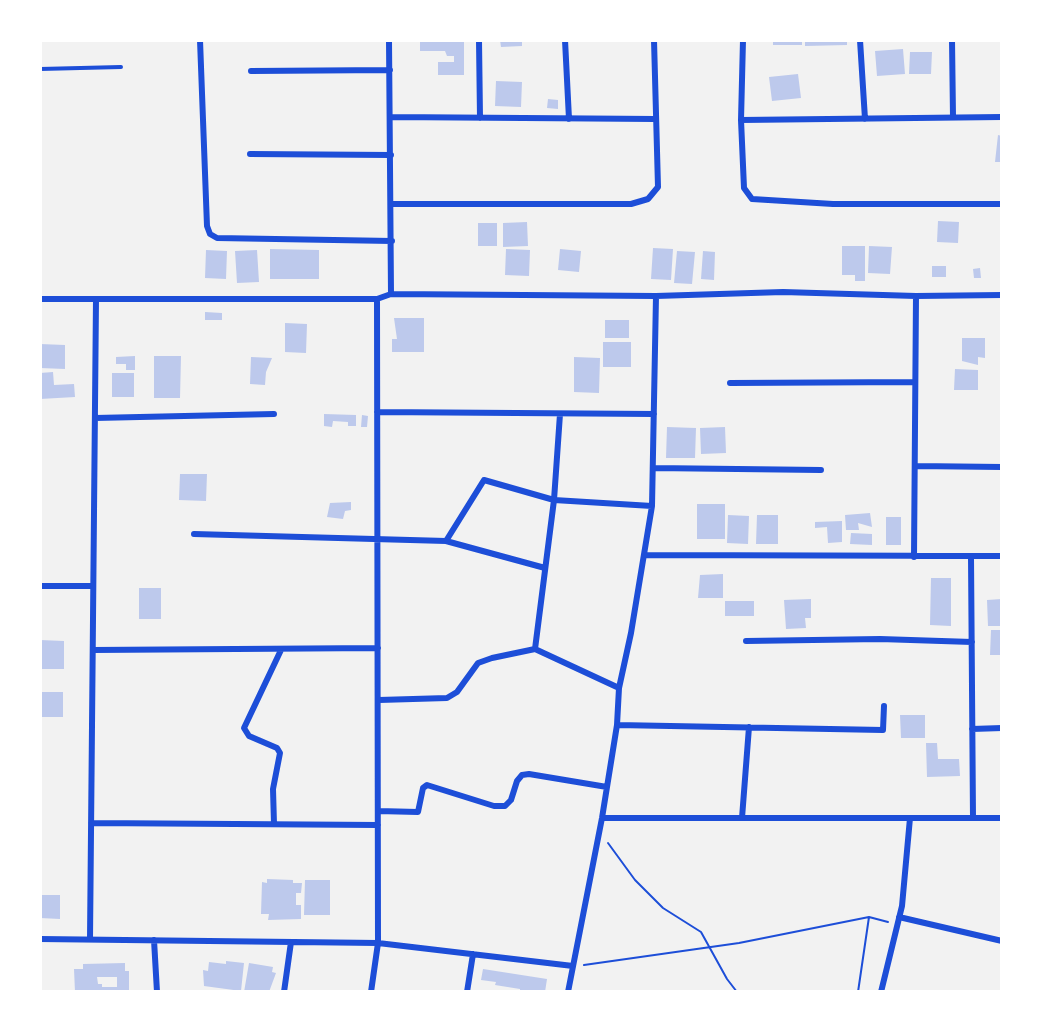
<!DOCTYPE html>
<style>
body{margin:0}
#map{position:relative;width:1042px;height:1032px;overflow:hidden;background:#f2f2f2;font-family:"Nunito Sans",sans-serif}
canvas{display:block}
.frame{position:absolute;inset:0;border:42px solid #fff;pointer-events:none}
</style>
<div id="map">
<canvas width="1042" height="1032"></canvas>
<div class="frame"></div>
</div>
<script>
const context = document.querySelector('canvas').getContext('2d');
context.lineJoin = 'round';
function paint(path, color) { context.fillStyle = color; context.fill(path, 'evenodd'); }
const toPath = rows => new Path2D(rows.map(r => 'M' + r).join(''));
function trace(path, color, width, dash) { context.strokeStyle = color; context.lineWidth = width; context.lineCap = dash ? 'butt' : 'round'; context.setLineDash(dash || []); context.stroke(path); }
paint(toPath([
 [420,40,464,40,464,75,438,75,438,62,454,62,454,56,447,56,445,51,420,51],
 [500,40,522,40,522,46,501,47],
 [773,40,802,40,802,45,773,45],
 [805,40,847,40,847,45,805,46],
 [903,49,905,74,877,76,875,51],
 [910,52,932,52,931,74,909,74],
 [798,74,801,98,772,101,769,77],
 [496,81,522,82,521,107,495,106],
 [548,99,558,100,558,109,547,108],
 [998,135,1002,136,1002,162,995,162],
 [938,221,959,222,958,243,937,242],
 [527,222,528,246,503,247,503,223],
 [478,223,497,223,497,246,478,246],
 [842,246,865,246,865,281,855,281,855,275,842,275],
 [869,246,892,247,890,274,868,273],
 [653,248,673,249,671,280,651,279],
 [270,249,319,250,319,279,270,279],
 [506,249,530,250,529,276,505,275],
 [560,249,581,251,579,272,558,270],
 [206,250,227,251,226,279,205,278],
 [257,250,259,282,237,283,235,251],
 [677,251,695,252,692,284,674,283],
 [703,251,715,252,714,280,701,279],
 [932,266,946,266,946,277,932,277],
 [980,268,981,278,974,278,973,269],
 [205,312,222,313,222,320,205,320],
 [394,318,424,318,424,352,392,352,392,339,397,339],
 [605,320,629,320,629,338,605,338],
 [285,323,307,324,306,353,285,352],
 [962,338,985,338,985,358,978,357,978,365,962,361],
 [603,342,631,342,631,367,603,367],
 [40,344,65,345,65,369,40,368],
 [135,356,135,370,126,370,126,364,116,364,116,357],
 [154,356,181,356,180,398,154,398],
 [251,357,272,358,266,372,265,385,250,384],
 [574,357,600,358,599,393,574,392],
 [955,369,978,370,978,390,954,390],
 [53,372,54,385,74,384,75,397,40,399,40,373],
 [112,373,134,373,134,397,112,397],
 [324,414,356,415,356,426,348,426,348,422,333,421,332,427,324,426],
 [362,415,368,416,367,427,361,427],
 [667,427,696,428,695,458,666,458],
 [725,427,726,453,701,454,700,428],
 [180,474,207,474,206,501,179,500],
 [351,502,351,510,345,511,343,519,327,517,330,503],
 [697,504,725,504,725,539,697,539],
 [870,513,872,527,858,523,859,530,846,530,845,515],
 [728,515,749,516,748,544,727,543],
 [757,515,778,515,778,544,756,544],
 [886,517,901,517,901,545,886,545],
 [842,521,842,542,828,543,827,527,815,528,815,522],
 [851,533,872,534,872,545,850,544],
 [723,574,723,598,698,598,700,575],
 [931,578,951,578,951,626,930,625],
 [139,588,161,588,161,619,139,619],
 [811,599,811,618,805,618,806,628,786,629,784,600],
 [1002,599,1002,626,988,626,987,600],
 [725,601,754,601,754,616,725,616],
 [991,630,1002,630,1002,655,990,655],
 [40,640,64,641,64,669,40,669],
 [40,692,63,692,63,717,40,717],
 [900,715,925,715,925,738,901,738],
 [926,743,937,743,938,759,959,759,960,776,927,777],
 [267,879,293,880,293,883,302,883,301,893,296,893,296,905,301,905,301,919,268,920,269,914,261,914,262,882,267,883],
 [305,880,330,880,330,915,304,915],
 [40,895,60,895,60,919,40,918],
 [226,961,244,963,241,991,204,986,203,970,208,971,209,962,226,964],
 [125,963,125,971,129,971,129,992,75,992,74,969,83,969,83,964],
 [97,977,117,977,117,987,102,987,102,984,98,984],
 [249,963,273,967,272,972,276,973,269,992,244,992],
 [483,969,547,979,545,992,520,992,520,989,495,985,496,982,481,980]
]), '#bdc9ec');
trace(toPath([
 [608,843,635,880,663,908,701,932,727,979,737,992],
 [584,965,739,943,869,917,888,922],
 [858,992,869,917]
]), '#1d4ed8', 2);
trace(toPath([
 [40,69,121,67]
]), '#1d4ed8', 4);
trace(toPath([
 [200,40,207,226,210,234,217,238,392,241],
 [389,40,391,294],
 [479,40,480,118],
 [565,40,569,119],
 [743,40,741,120,744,188,752,199,833,204,1002,204],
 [860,40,865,119],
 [952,40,953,117],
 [251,71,390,70],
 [391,117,655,119],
 [741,120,1002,117],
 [250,154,391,155],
 [392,204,631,204,648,199,658,187,654,40],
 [40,299,377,299,391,294,656,296,783,292,916,296,1002,295],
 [730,383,915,382],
 [377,412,654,414],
 [95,418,274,414],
 [915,466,1002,467],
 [653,468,821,470],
 [194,534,446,541,545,568],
 [446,541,484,480,554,500,652,506],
 [644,555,1002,556],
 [914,557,916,296],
 [971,557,973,818],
 [40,586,93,586],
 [746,641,880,639,972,642],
 [535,649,554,500,560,414],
 [93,650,378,648],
 [379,700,447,698,457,692,478,663,492,658,535,649,619,688],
 [617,725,883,730,884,706],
 [972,729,1002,728],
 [378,811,418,812,423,788,427,785,494,806,505,806,511,800,517,781,522,775,529,774,607,787],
 [602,818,1002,818],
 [742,818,749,727],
 [91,823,378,825],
 [274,824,273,789,280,753,277,748,249,736,244,728,281,650],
 [899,917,1002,941],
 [40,939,378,943,573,966],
 [90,939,96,299],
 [154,940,157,992],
 [284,992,291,942],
 [371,992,378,943,377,299],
 [467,992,473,954],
 [568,992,602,818,617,725,619,688,631,633,652,506,656,296],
 [881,992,902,906,910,818]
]), '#1d4ed8', 6);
</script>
